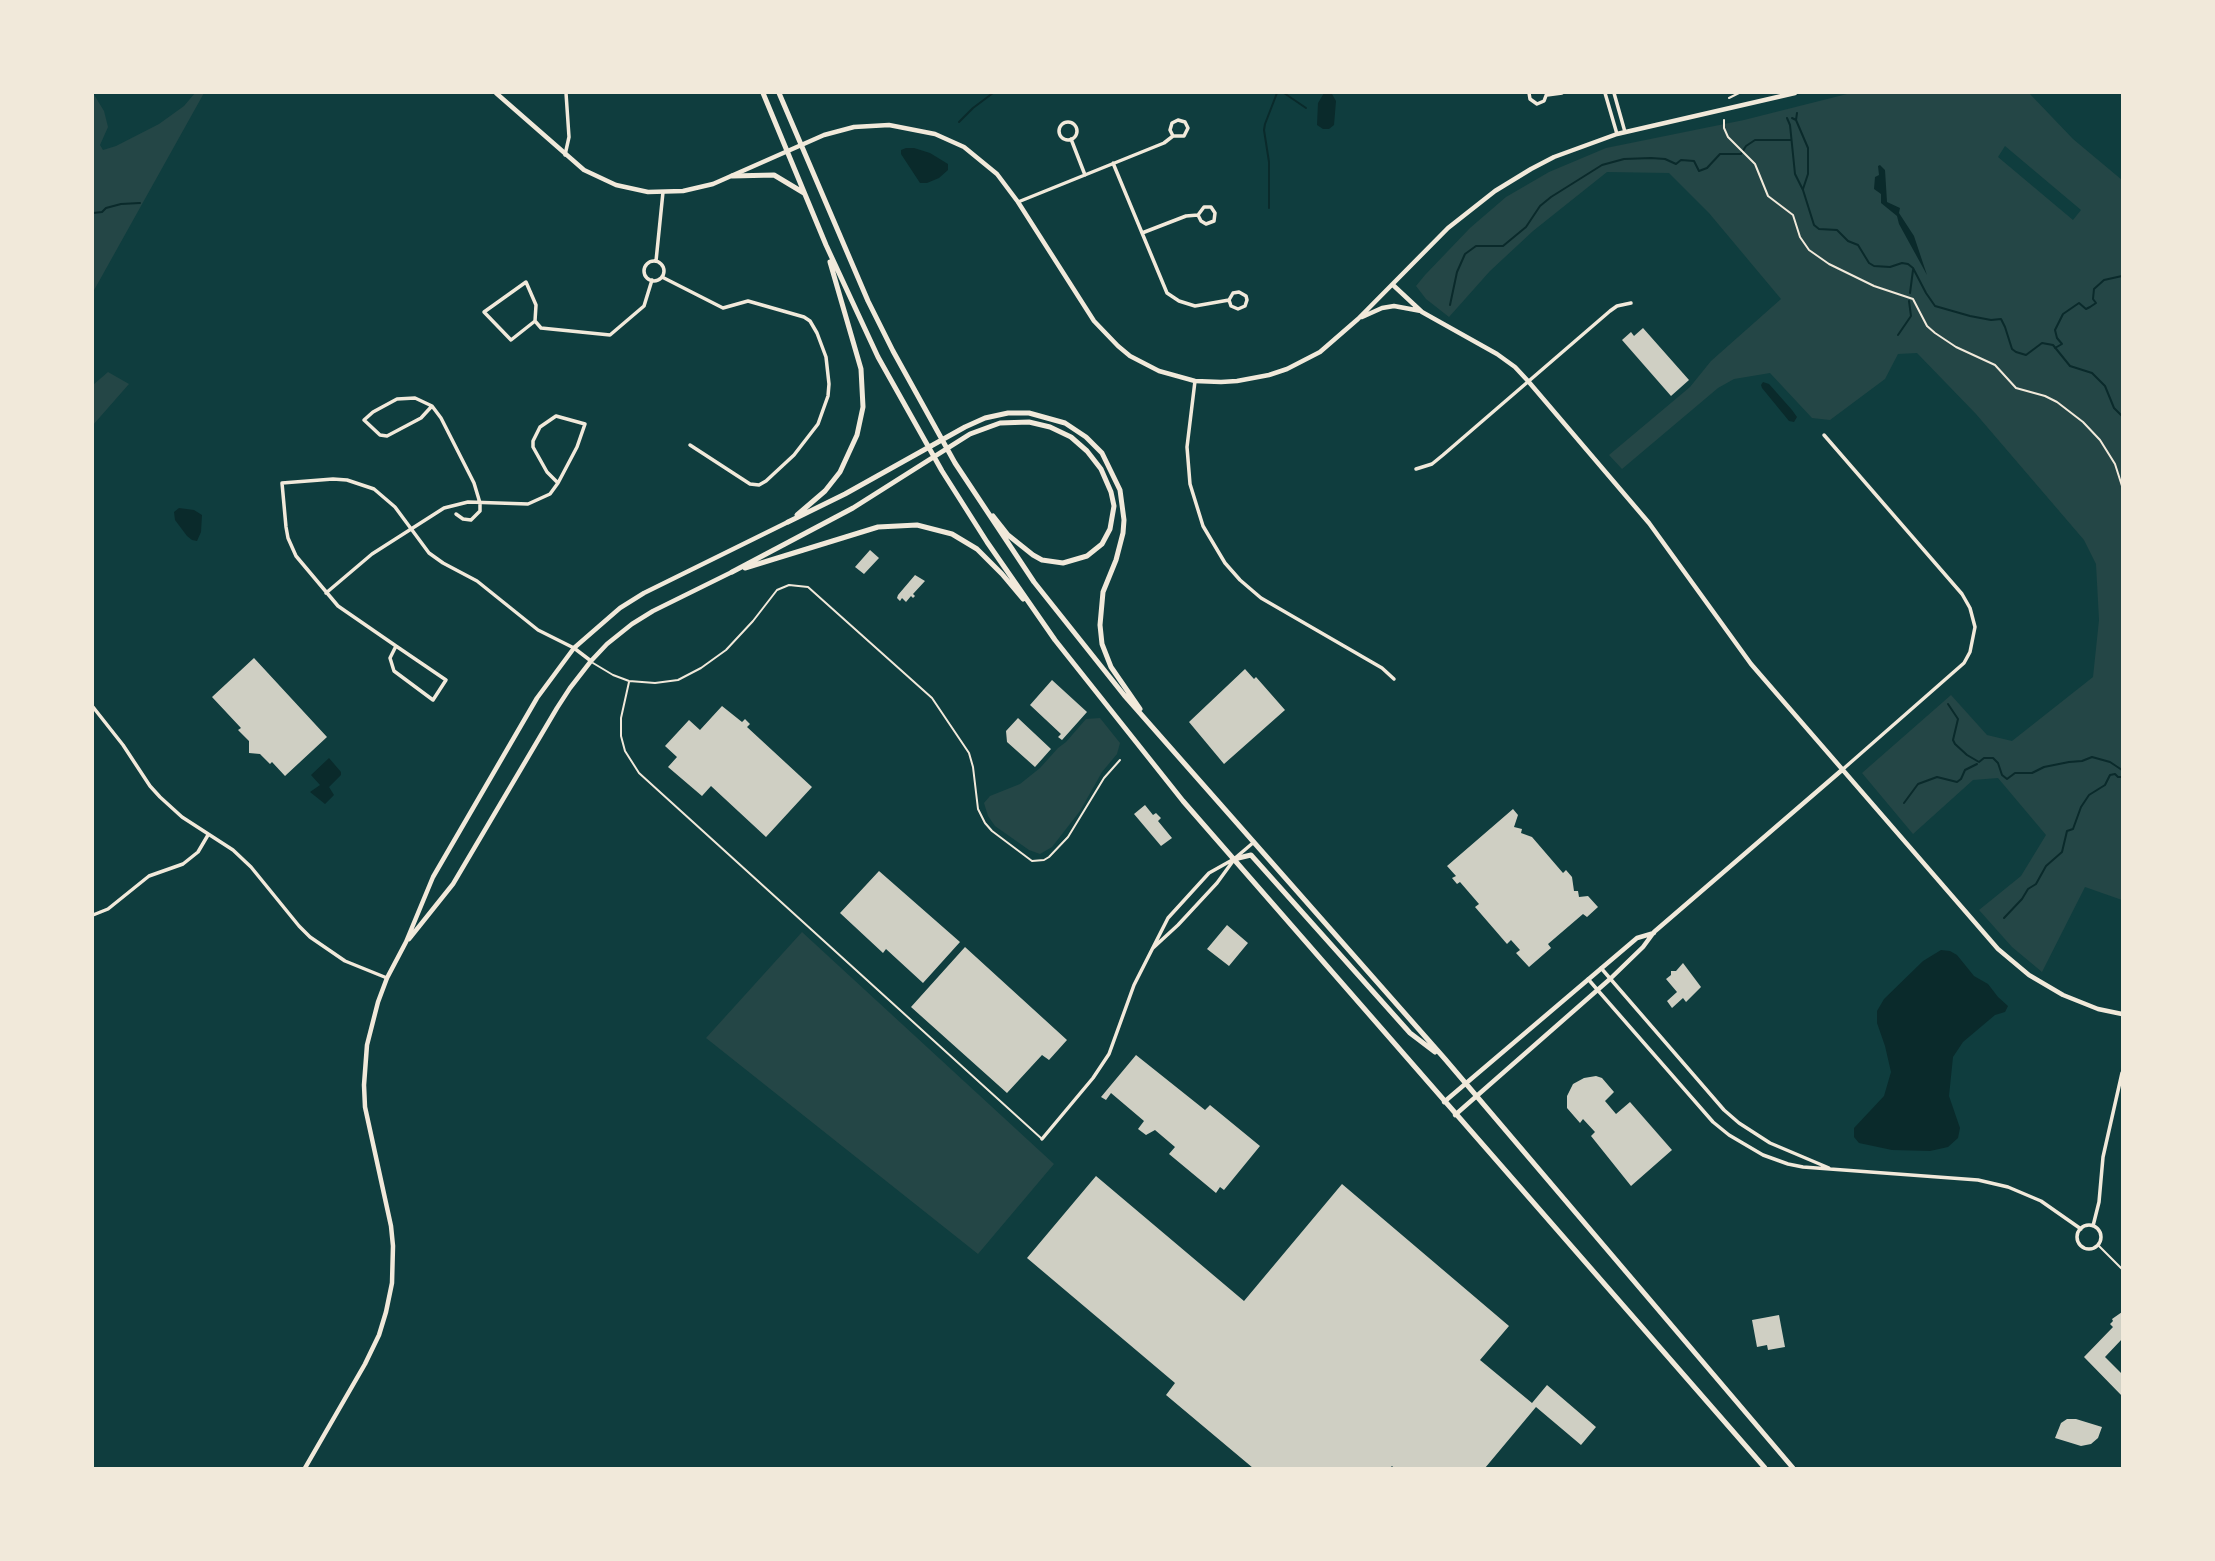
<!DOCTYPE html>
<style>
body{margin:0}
#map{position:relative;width:2215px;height:1561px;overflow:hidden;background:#0f3d3e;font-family:Figtree,sans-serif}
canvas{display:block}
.frame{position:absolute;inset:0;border:94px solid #f1e9da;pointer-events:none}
</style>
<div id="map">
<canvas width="2215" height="1561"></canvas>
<div class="frame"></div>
</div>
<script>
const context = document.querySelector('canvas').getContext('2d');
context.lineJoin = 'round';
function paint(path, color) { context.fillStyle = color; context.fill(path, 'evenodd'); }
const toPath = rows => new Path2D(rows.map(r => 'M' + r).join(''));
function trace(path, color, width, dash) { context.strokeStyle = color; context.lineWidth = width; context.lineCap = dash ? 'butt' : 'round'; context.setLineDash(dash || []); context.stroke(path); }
paint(toPath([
 [93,93,104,111,108,127,100,145,103,150,116,146,159,124,184,106,195,93,204,93,93,292],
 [1851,93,2029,93,2073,139,2122,180,2122,900,2085,887,2042,972,2012,947,1979,910,2021,876,2046,835,1998,778,1973,780,1913,834,1862,773,1951,695,1987,735,2012,741,2093,677,2099,620,2096,564,2084,540,1976,414,1917,353,1898,354,1885,379,1830,420,1812,418,1770,373,1734,379,1718,388,1622,469,1609,455,1690,387,1711,361,1781,299,1709,213,1669,173,1607,172,1533,231,1490,271,1449,317,1426,299,1416,286,1425,275,1470,228,1506,197,1549,172,1606,148,1744,120],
 [2005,146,2081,210,2073,220,1998,157],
 [108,372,129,384,93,425,93,385],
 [1100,718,1120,743,1117,754,1102,772,1080,811,1052,847,1040,854,1029,850,995,826,988,816,984,803,990,796,1020,784,1040,768,1058,748,1066,742,1086,719],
 [802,932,1054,1164,978,1254,706,1038]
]), '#244646');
paint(toPath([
 [1324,93,1332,94,1336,101,1334,125,1329,129,1323,129,1317,125,1318,103],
 [906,148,914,148,930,153,948,164,948,170,939,178,927,183,920,183,901,154,901,150],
 [1880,165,1885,170,1887,202,1900,208,1899,213,1914,236,1927,275,1899,224,1897,216,1881,203,1881,194,1874,189,1875,177,1879,175,1878,166],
 [1763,382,1769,384,1792,410,1797,417,1794,422,1789,421,1762,388,1761,385],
 [179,508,194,510,202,515,201,532,197,541,192,540,187,536,175,520,174,512],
 [329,758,341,772,341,775,329,787,334,795,325,804,310,792,320,785,311,775],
 [1941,950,1950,951,1957,955,1974,976,1988,984,1998,997,2008,1006,2005,1012,1995,1015,1963,1042,1953,1057,1949,1096,1960,1128,1958,1138,1948,1147,1930,1151,1892,1150,1859,1143,1854,1137,1854,1128,1884,1096,1891,1072,1885,1046,1877,1023,1877,1011,1884,999,1923,961]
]), '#0a2a2b');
trace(toPath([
 [1284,93,1306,108],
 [1787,118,1790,125,1795,174,1803,190,1814,225,1819,229,1837,230,1848,241,1858,245,1869,263,1874,266,1890,267,1902,263,1908,264,1913,268,1926,293,1935,306,1970,316,1991,320,2001,319,2005,327,2012,349,2016,352,2026,355,2042,343,2053,345,2070,366,2092,373,2105,386,2114,408,2122,416],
 [1792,118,1796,120,1797,113],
 [1796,120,1808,148,1808,174,1803,189],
 [959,122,973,108,993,93],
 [1269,208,1269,162,1264,130,1265,124,1277,93],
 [93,213,102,212,106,208,121,204,140,203],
 [1910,293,1913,270],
 [1450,305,1457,272,1465,254,1476,246,1503,246,1526,227,1540,206,1551,197,1602,165,1624,159,1651,158,1665,159,1676,164,1681,160,1694,161,1699,171,1707,168,1720,154,1741,154,1746,146,1755,140,1791,140],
 [1898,335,1911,316,1909,301],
 [2055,348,2062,344,2057,338,2055,330,2063,314,2079,303,2086,309,2090,307,2096,303,2093,299,2094,289,2104,280,2122,276],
 [1948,704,1958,719,1953,740,1955,744,1967,755,1979,762,1984,758,1993,758,1998,763,2002,775,2007,779,2015,773,2032,773,2044,767,2069,762,2082,761,2092,757,2110,762,2122,770],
 [1904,803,1918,784,1937,777,1957,782,1961,779,1965,770,1977,764],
 [2122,850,2122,856],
 [2004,918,2022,899,2028,889,2036,884,2046,866,2062,852,2067,831,2073,829,2081,807,2089,795,2105,785,2110,775,2115,774,2118,777,2122,777]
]), '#0a2a2b', 2);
paint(toPath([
 [1643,328,1689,380,1671,396,1622,340,1631,332,1634,336],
 [870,550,879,558,864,574,855,567],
 [915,575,925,581,913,594,915,596,913,598,911,596,906,602,902,598,900,601,897,598,898,595],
 [254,658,327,737,285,776,272,762,270,764,260,754,249,753,249,741,238,730,241,728,212,697],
 [1245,669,1254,679,1256,677,1285,710,1224,764,1189,722],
 [1052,680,1087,712,1062,740,1058,737,1061,734,1030,705],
 [722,706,742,722,745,719,750,724,747,727,812,787,766,837,711,786,702,796,668,767,677,757,665,746,689,720,700,730],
 [1018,718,1051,749,1035,767,1007,742,1006,731],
 [1145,805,1153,815,1156,813,1161,818,1158,821,1172,838,1161,846,1134,814],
 [1513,809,1518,815,1514,827,1522,829,1521,833,1532,837,1563,873,1566,870,1572,877,1574,891,1578,891,1579,897,1588,896,1598,907,1587,917,1583,914,1548,944,1551,948,1529,967,1516,953,1520,950,1511,940,1507,944,1475,907,1479,904,1460,882,1457,884,1452,878,1456,876,1447,866],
 [879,871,960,942,923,983,886,949,883,953,840,913],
 [1227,925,1248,943,1229,966,1207,949],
 [965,947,1067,1040,1049,1060,1042,1055,1007,1093,911,1007],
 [1683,963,1701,987,1686,1002,1683,998,1672,1008,1667,1001,1677,992,1666,979,1671,975,1671,971,1676,971],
 [1136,1055,1205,1110,1210,1105,1260,1146,1224,1190,1220,1187,1216,1193,1169,1154,1175,1147,1155,1130,1146,1135,1138,1129,1144,1121,1111,1093,1106,1100,1101,1097],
 [1596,1076,1602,1078,1614,1092,1605,1101,1616,1114,1630,1102,1672,1150,1631,1186,1591,1136,1595,1132,1583,1119,1580,1123,1567,1108,1567,1096,1573,1084,1584,1078],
 [1096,1176,1244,1301,1342,1184,1509,1326,1480,1360,1532,1403,1547,1385,1596,1427,1581,1445,1536,1407,1485,1468,1394,1468,1392,1466,1390,1468,1253,1468,1166,1395,1175,1383,1027,1258],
 [2122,1312,2122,1339,2105,1357,2122,1374,2122,1396,2084,1357,2113,1327,2110,1324,2113,1321,2112,1319],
 [1779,1315,1785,1347,1768,1350,1767,1345,1757,1347,1752,1320],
 [2067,1419,2076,1419,2102,1427,2098,1438,2091,1444,2081,1446,2055,1438,2061,1423]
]), '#cfcfc3');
trace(toPath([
 [1729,98,1739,93],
 [1724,120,1724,128,1728,137,1755,164,1768,196,1793,215,1800,237,1809,250,1829,264,1874,286,1913,299,1927,326,1935,333,1956,347,1995,365,2016,388,2045,396,2057,402,2083,422,2100,440,2115,464,2122,486]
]), '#f1e9da', 2);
trace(toPath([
 [593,663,613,675,629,681,655,683,678,680,701,668,726,650,753,621,777,590,789,585,808,587,932,698,969,753,973,767,978,809,985,823,992,831,1032,861,1044,860,1049,857,1068,837,1104,778,1120,760],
 [629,682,621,718,621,736,625,751,639,773,1042,1139],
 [2098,1245,2122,1269]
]), '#f1e9da', 2);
trace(toPath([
 [1529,93,1530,99,1537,104,1544,101,1547,93],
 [1605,93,1617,134],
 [1614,93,1625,132],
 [1547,95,1562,93],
 '1059 131a9 9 0 1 1 18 0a9 9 0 1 1-18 0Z',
 [1071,139,1085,175],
 [565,155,569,137,566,93],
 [1113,163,1167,293,1179,301,1195,306,1229,300,1233,293,1239,292,1246,296,1247,300,1245,306,1238,309,1231,306,1229,300],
 [1018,202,1164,143,1173,136,1184,136,1188,128,1185,122,1178,120,1172,123,1170,130,1173,136],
 [1142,233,1186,216,1198,215,1204,207,1211,207,1215,213,1214,221,1206,224,1201,221,1198,215],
 [656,261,663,192],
 '644 271a10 10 0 1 1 20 0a10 10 0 1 1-20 0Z',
 [662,277,723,308,748,301,804,317,810,321,817,333,826,357,829,384,828,396,818,424,794,455,766,481,759,485,750,484,690,445],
 [535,321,511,340,484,312,526,282,536,305,535,321,541,328,610,335,644,306,652,280],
 [1195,381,1187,447,1190,484,1203,526,1225,563,1240,580,1261,598,1382,668,1394,679],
 [432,406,415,398,397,399,373,412,364,420,380,435,387,436,421,418,432,406,441,418,474,483,480,503,480,511,471,520,463,519,456,514],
 [1824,435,1962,594,1970,608,1975,627,1970,652,1964,663,1842,770],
 [1416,469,1432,464,1443,455,1610,311,1617,306,1631,303],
 [326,593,372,554,444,508,468,502,528,504,550,494,558,483,547,472,533,447,533,441,540,427,556,416,585,424,577,447,558,483],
 [396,646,446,680,433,700,394,671,390,658,396,646,338,606,296,556,288,538,286,527,282,483,333,479,347,480,374,489,395,507,429,553,443,563,477,581,538,630,574,648,591,661],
 [93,707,123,745,150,786,160,797,182,817,233,850,251,867,299,926,310,937,345,961,387,978],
 [93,915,108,909,149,876,183,864,198,852,208,835],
 [1153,948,1178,925,1217,883,1233,861],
 [1601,968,1724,1110,1739,1123,1770,1143,1829,1168],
 [1588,979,1713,1122,1729,1135,1763,1155,1788,1164,1803,1167,1978,1180,2008,1187,2041,1201,2081,1229],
 [1042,1139,1093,1078,1109,1054,1134,985,1168,918,1209,873,1234,859,1254,842],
 '2077 1237a12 12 0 1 1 24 0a12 12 0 1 1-24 0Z',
 [2093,1226,2099,1202,2103,1157,2122,1073]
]), '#f1e9da', 3.5);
trace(toPath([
 [496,93,584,170,616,185,648,192,683,191,713,184,824,135,854,127,889,125,935,134,964,147,997,174,1018,202,1094,321,1118,346,1130,356,1159,371,1195,381,1221,382,1237,381,1269,375,1287,369,1320,352,1358,319,1448,228,1495,191,1531,169,1554,157,1617,134,1795,93],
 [1393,285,1422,312,1497,354,1515,367,1528,381,1649,523,1751,664,1998,949,2029,975,2063,995,2098,1009,2122,1014],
 [1362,317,1382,308,1394,306,1421,311],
 [409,939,453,884,557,708,570,688,591,661,607,644,632,624,653,611,732,572],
 [1444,1102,1637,938,1654,933],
 [1455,1115,1610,979,1643,947,1654,932,1842,770],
 [305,1468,365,1364,379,1335,386,1312,392,1283,393,1246,391,1226,365,1107,364,1085,367,1045,378,1002,387,978,406,942,433,877,537,698,574,648,620,608,644,593,788,522]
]), '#f1e9da', 4.5);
trace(toPath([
 [763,93,826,245,878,357,942,471,987,542,1055,640,1183,801,1765,1468],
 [779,93,868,301,893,351,955,463,1034,582,1124,695,1445,1059,1793,1468],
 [732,176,774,175,804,193],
 [797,515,825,491,840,472,857,435,863,407,861,369,830,262],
 [788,522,845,494,965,427,985,418,1008,413,1029,413,1065,423,1086,437,1102,453,1120,490,1124,520,1123,533,1116,560,1103,592,1100,625,1102,644,1111,667,1140,709],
 [745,568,878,527,917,525,952,534,977,549,1002,574,1023,599],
 [732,572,853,508,970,434,1000,423,1029,422,1050,427,1071,437,1087,451,1101,469,1111,492,1114,506,1110,529,1102,544,1087,556,1063,563,1042,560,1033,555,1008,535,993,516],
 [1234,859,1251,855,1410,1033,1435,1052]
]), '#f1e9da', 5);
</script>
